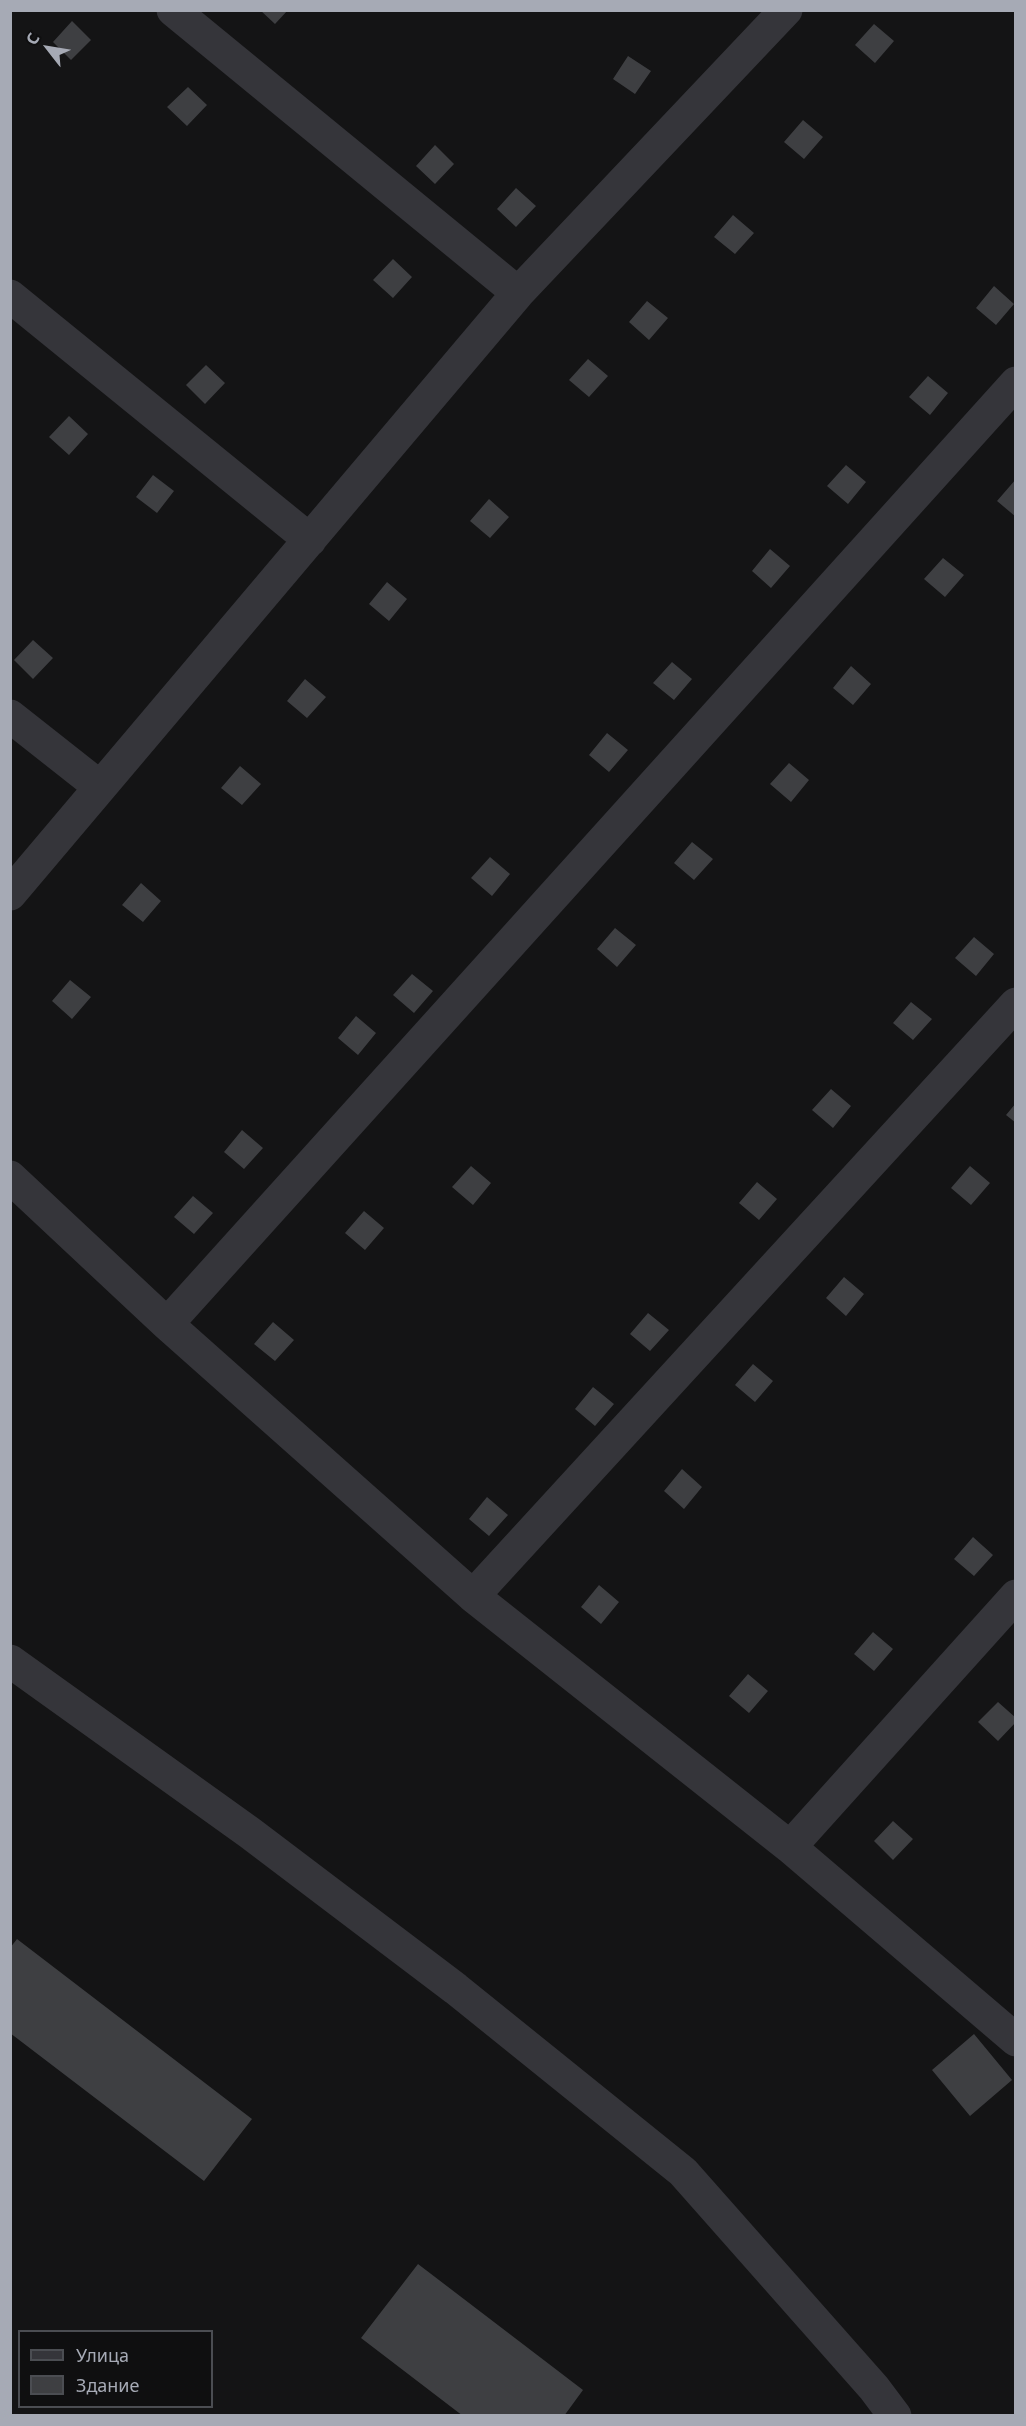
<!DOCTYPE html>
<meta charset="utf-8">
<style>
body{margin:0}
#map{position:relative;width:1026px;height:2426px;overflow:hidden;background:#141415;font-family:"Noto Sans",sans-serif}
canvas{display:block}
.frame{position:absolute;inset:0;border:12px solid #a6aab5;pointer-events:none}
.legend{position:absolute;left:18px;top:2330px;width:195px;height:78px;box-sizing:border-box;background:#0f0f10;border:2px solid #4b4d52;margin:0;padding:8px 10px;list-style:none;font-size:18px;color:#a6aab5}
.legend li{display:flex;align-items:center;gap:12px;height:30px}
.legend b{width:30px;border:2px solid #4b4d52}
.north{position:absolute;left:18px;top:18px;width:60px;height:60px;-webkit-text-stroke:4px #0f0f10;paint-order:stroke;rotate:301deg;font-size:16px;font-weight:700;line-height:24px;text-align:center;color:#a6aab5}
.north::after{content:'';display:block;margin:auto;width:21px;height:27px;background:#a6aab5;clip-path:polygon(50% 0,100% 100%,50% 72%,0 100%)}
</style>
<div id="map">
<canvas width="1026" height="2426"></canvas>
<div class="frame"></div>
<ul class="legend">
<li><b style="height:8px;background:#35353a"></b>Улица</li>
<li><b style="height:16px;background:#3e3f42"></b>Здание</li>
</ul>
<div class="north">С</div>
</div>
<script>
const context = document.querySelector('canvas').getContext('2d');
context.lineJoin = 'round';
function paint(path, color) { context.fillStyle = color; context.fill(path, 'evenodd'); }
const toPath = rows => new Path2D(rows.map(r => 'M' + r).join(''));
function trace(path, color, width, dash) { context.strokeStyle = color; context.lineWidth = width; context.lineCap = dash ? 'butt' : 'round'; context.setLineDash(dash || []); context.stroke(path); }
paint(toPath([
 [260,10,288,10,275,24],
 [72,21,91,40,71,60,53,42],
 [874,24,894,41,875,63,855,45],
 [628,56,651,71,635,94,613,79],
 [188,87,207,105,187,126,167,107],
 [803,120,823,137,804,159,784,142],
 [435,145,454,164,435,184,416,166],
 [516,188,536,206,516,227,497,209],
 [733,215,754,233,735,254,714,237],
 [393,259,412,277,393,298,373,280],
 [994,286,1014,304,996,325,976,308],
 [647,301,668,318,649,340,629,322],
 [588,359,608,376,589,397,569,380],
 [206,365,225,383,205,404,186,385],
 [928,376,948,393,930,415,909,397],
 [69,416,88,434,69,455,49,437],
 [846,465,866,482,848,504,827,486],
 [153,475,174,491,157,513,136,497],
 [1016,479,1016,517,997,501],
 [489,499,509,517,490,538,470,521],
 [770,549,790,566,771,588,752,571],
 [943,558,964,575,945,597,924,579],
 [387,582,407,599,389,621,369,604],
 [33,640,53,658,33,679,14,660],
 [672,662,692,679,674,700,653,683],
 [851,666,871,684,853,705,833,688],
 [305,679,326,697,307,718,287,701],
 [607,733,628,750,609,772,589,755],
 [789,763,809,780,791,802,770,784],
 [240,766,261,784,242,805,221,788],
 [692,842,713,859,694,880,674,863],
 [490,857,510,874,492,896,471,878],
 [141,883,161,901,143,922,122,905],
 [615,928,636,945,617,967,597,949],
 [974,937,994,954,976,976,955,958],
 [412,974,433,991,414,1013,393,995],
 [70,980,91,997,72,1019,52,1001],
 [911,1002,932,1019,913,1040,893,1023],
 [356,1016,376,1033,358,1055,338,1038],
 [831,1089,851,1106,833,1128,812,1110],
 [1016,1103,1016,1123,1006,1115],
 [242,1130,263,1148,244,1169,224,1152],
 [471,1166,491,1183,473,1205,452,1187],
 [970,1166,990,1183,971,1205,951,1188],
 [757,1182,777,1199,759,1220,739,1203],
 [193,1196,213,1213,194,1234,174,1217],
 [364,1211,384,1228,365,1250,345,1233],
 [844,1277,864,1294,846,1316,826,1298],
 [648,1313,669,1330,650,1351,630,1334],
 [273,1322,294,1340,275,1361,254,1344],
 [753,1364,773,1381,755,1402,735,1385],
 [593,1387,614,1404,595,1426,575,1409],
 [682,1469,702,1487,684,1509,664,1491],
 [487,1497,508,1515,489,1536,469,1519],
 [973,1537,993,1555,974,1576,954,1559],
 [599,1585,619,1602,601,1624,581,1607],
 [873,1632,893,1649,874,1671,854,1654],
 [748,1674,768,1691,749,1713,729,1696],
 [998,1702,1016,1718,1016,1722,998,1741,978,1722],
 [893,1821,913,1839,893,1860,874,1841],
 [17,1939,252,2119,204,2181,10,2033,10,1948],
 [974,2034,1012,2080,970,2116,932,2070],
 [418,2264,583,2390,564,2416,463,2416,361,2338]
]), '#3e3f42');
trace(toPath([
 [173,10,518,293],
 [10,296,310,540],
 [10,716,100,787],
 [10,894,518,293,786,10],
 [10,1177,167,1324,473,1596,790,1847,1016,2040],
 [167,1324,1016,383],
 [473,1596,1016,1004],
 [10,1661,250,1833,456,1989,683,2172,874,2388,895,2416],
 [790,1847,1016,1596]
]), '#35353a', 33);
</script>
